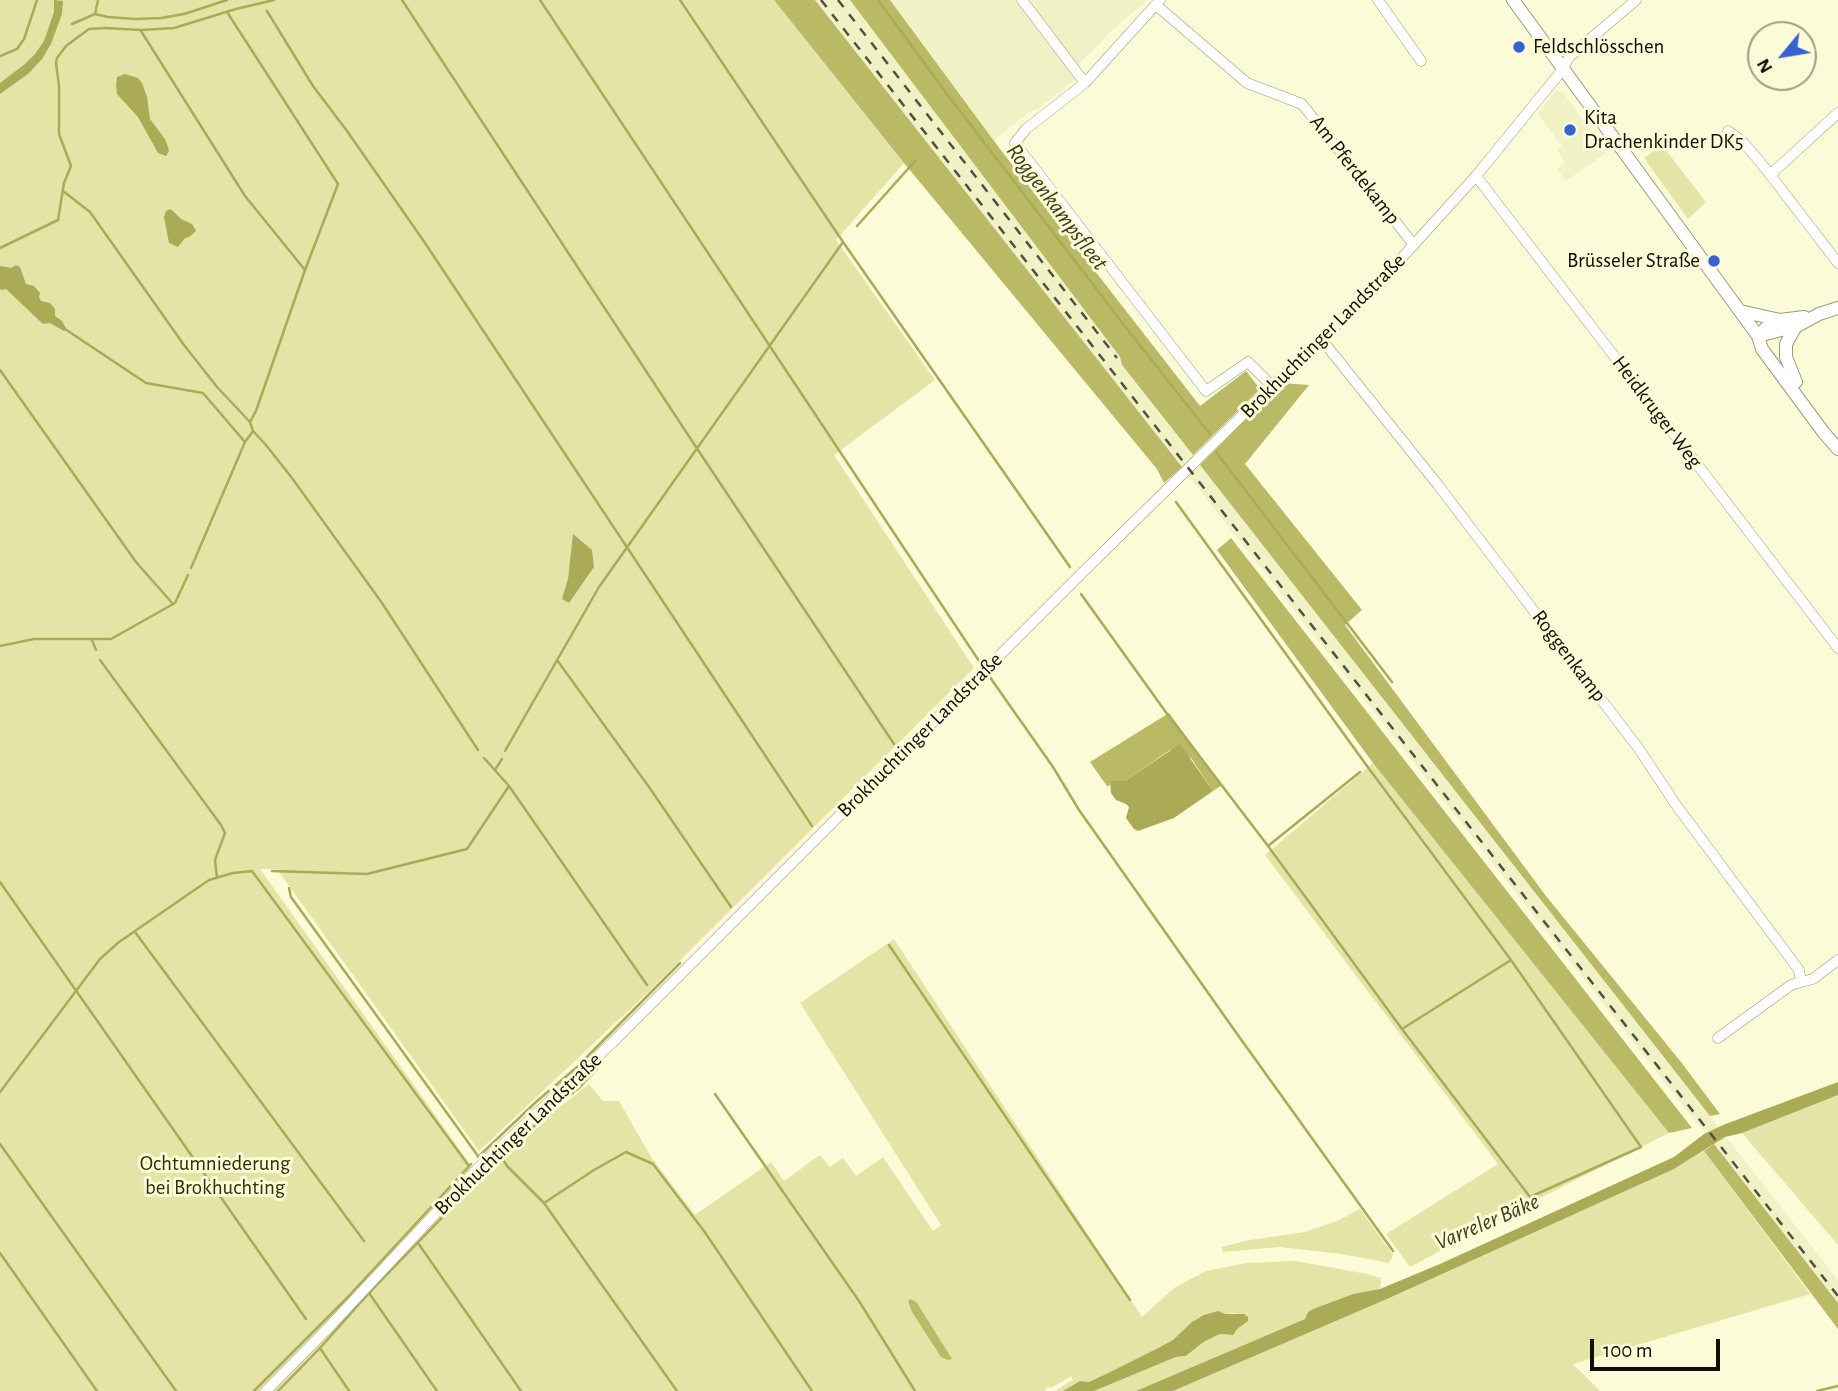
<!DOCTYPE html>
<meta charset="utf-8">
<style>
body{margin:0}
#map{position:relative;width:1838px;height:1391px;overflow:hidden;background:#fbfbd8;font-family:"Alegreya Sans",sans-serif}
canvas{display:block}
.north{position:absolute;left:1747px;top:21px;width:70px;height:70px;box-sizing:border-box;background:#fbfbd8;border:2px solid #9d9d83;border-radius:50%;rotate:240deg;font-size:19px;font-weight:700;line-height:28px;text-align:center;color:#0f0f04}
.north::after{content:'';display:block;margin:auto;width:24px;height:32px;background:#3762d3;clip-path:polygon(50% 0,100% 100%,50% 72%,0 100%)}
.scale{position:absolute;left:1590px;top:1339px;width:130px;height:32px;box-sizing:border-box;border:4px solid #0f0f04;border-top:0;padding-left:9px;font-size:21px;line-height:24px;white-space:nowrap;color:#0f0f04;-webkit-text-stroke:5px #fbfbd8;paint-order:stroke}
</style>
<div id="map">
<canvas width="1838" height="1391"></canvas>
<div class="north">N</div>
<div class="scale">100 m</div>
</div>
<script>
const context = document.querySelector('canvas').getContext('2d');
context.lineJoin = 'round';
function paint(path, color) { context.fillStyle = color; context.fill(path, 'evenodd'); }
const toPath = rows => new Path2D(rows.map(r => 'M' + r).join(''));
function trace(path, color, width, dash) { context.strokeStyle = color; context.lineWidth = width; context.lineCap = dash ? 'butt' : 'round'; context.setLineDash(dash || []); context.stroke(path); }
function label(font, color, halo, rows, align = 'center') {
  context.font = font + ' "Alegreya Sans",sans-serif'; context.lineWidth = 6; context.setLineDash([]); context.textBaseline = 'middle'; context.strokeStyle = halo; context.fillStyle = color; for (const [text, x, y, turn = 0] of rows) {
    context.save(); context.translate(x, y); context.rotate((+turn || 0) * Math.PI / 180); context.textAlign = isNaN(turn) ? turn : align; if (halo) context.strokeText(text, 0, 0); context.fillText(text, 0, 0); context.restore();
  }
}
paint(toPath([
 [815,0,850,0,1120,357,1122,365,1838,1280,1838,1303],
 [890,0,1148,0,1113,29,1080,63,1077,78,1038,109,1031,111,994,140],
 [1556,90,1563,92,1606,153,1566,181,1557,169,1565,162,1557,150,1562,146,1538,114]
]), '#f1f1c6');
paint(toPath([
 [0,0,774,0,904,163,836,240,935,380,834,455,974,668,645,995,479,1151,277,869,260,869,482,1181,556,1110,589,1084,603,1101,619,1101,651,1157,695,1215,771,1162,784,1181,820,1155,830,1167,843,1158,856,1176,883,1157,933,1231,941,1225,800,1003,894,939,1142,1317,1174,1288,1206,1271,1246,1263,1296,1261,1367,1274,1381,1278,1380,1289,1353,1294,1313,1309,1308,1312,1305,1319,1136,1391,1094,1391,1176,1357,1187,1356,1205,1341,1220,1334,1227,1335,1236,1313,1225,1314,1183,1332,1173,1340,1106,1374,1089,1382,1080,1381,1063,1391,1056,1391,1067,1383,1073,1380,1071,1376,1051,1388,1048,1387,1044,1391,0,1391],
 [1662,145,1706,202,1688,219,1644,158],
 [1373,763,1669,1133,1528,1204,1410,1267,1386,1234,1498,1164,1265,855],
 [1838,1095,1838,1245,1742,1133],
 [1704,1151,1810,1294,1573,1364,1600,1391,1173,1391,1387,1299,1674,1169],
 [1360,1209,1393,1255,1389,1263,1341,1254,1280,1247,1223,1252,1222,1247,1250,1240,1305,1232,1337,1221]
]), '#e4e4a7');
paint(toPath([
 [774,0,815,0,1182,467,1164,483,1157,469,904,163],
 [850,0,890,0,1000,149,1200,406,1246,371,1260,389,1193,455,1122,365,1120,357],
 [1282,383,1309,385,1245,464,1362,610,1345,625,1546,896,1681,1062,1720,1114,1710,1116,1200,465],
 [1231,538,1692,1128,1669,1133,1373,763,1217,550],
 [1169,713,1222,785,1213,791,1191,758,1170,750,1125,781,1111,781,1109,786,1107,786,1090,762],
 [1714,1144,1838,1303,1838,1329,1704,1151],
 [911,1299,917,1303,952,1359,948,1360,941,1357,912,1312,908,1301]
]), '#bab966');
paint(toPath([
 [54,0,63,1,62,14,51,44,42,59,28,74,0,94,0,83,25,64,35,54,44,41,54,12],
 [125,74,138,78,142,83,147,97,150,119,165,139,168,147,169,151,166,156,158,153,138,117,117,94,116,85,117,77],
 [170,209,173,211,181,219,192,224,196,231,189,237,185,238,178,247,169,243,164,217,166,211],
 [16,265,20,267,26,284,34,286,40,293,39,297,41,301,50,303,55,309,55,316,62,321,67,330,64,331,50,323,43,324,6,289,2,290,0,289,0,266,11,268],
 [573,534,592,550,594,567,569,603,562,599,568,579],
 [1180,744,1213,791,1174,818,1138,831,1134,829,1126,818,1129,807,1126,804,1116,800,1111,793,1110,781,1125,781],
 [1838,1082,1838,1095,1742,1133,1725,1137,1674,1169,1387,1299,1173,1391,1136,1391,1305,1319,1308,1312,1313,1309,1353,1294,1380,1289,1440,1264,1674,1157,1704,1134,1723,1125],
 [1218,1311,1225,1314,1244,1314,1248,1317,1248,1321,1237,1329,1233,1335,1220,1334,1205,1341,1186,1356,1176,1357,1094,1391,1063,1391,1080,1381,1089,1382,1106,1374,1158,1348,1173,1340,1192,1322,1204,1315]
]), '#abaa57');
trace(toPath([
 [402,0,698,450,894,744],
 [540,0,983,667],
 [680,0,843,242,1070,567],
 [878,0,947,94,1124,325,1210,434],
 [267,11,313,86,347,131,423,240,812,826],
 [227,12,338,184,305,270,256,411,250,422],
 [95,14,98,0],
 [72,24,95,14,108,17,135,19,161,18,184,14,227,0],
 [141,31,245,196,305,270],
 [0,56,17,49,24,39,37,0],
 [63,191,90,212,184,345,217,387,250,422,253,431,266,445,292,478,382,603,478,750],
 [857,226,915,161],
 [0,248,58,220,64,183,71,166,59,134,59,86,56,63,57,58,66,46,89,29,105,28,141,30,174,28,236,9,274,0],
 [65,329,146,383,203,393,245,442],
 [0,370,136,562,173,604],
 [1216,452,1392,682],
 [191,568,245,442,253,431],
 [1081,594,1165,711,1268,846,1402,1029,1530,1197,1641,1147,1511,960,1367,766,1176,502],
 [92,640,96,650],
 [0,646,34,639,111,639,175,603,188,575],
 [100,660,221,825,225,833,215,860,217,878],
 [557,660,649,787,731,907],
 [987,673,1053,767,1079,810,1235,1031,1393,1251],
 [505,751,599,587,843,242],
 [484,758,509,786,647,985],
 [495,770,502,759],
 [1268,846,1360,772],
 [272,871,367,874,467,849,509,786],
 [0,882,306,1319],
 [289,888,291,897,478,1156],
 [135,932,364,1241],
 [889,945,1130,1300],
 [1402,1029,1511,960],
 [0,1092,100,959,119,942,209,880,233,873,252,871,469,1166],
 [715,1094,859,1301,915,1391],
 [0,1144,176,1391],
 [478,1157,537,1101,576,1068,680,963],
 [502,1157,554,1107,579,1088,597,1069],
 [502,1158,507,1166,544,1203,677,1391],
 [544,1203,594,1170,626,1152,653,1164,704,1231,812,1391],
 [418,1243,521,1391],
 [0,1253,97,1391],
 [369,1293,437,1391],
 [320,1348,349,1391],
 [254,1391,346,1299,471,1164],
 [278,1391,320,1348,369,1293,493,1165],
 [1817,1391,1838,1386]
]), '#abaa57', 2.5);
const minor = toPath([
 [1022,0,1085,83],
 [1160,0,1085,83,1026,129,1015,143,1206,391,1248,362,1272,386],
 [1378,0,1421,61],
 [1156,5,1247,83,1302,104,1414,245],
 [1728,131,1742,141,1761,163,1838,263],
 [1771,174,1838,113],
 [1476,176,1838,648],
 [1322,340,1438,485,1639,749,1676,805,1799,970,1801,982,1813,979,1838,960],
 [1718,1038,1791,985,1801,982],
 [266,1391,330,1326,479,1167,612,1043,1084,571,1272,386,1369,294,1476,176,1563,69,1569,57,1636,0]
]);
const major = toPath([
 [1513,0,1758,336,1762,349,1824,433,1838,449],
 [1740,311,1780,320],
 [1758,336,1797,326,1819,314,1838,308],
 [1758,336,1769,325,1780,320,1804,317],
 [1796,382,1786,357,1786,344,1796,326]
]);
trace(minor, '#9b9b7a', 11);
trace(major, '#9b9b7a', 14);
trace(minor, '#fff', 10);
trace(major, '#fff', 12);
trace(toPath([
 [821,0,1838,1296],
 [838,0,1117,358]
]), '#50503f', 2.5, [9, 9]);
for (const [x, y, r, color] of [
 [1519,47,7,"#3762d3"],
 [1570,130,7,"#3762d3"],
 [1714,261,7,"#3762d3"]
]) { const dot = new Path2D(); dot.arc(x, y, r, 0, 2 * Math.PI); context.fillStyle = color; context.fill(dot); trace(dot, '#fbfbd8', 2.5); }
label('21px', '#0f0f04', '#fbfbd8', [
 ["Feldschlösschen",1533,47],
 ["Kita",1584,118],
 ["Drachenkinder DK5",1584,142],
 ["Brüsseler Straße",1700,261,"right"]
], 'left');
label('21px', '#0f0f04', '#fbfbd8', [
 ["Am Pferdekamp",1355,170,52],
 ["Brokhuchtinger Landstraße",1323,336,-45],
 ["Heidkruger Weg",1657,412,53],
 ["Roggenkamp",1569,656,53],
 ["Brokhuchtinger Landstraße",920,735,-45],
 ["Brokhuchtinger Landstraße",518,1134,-44]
]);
label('21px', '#31300b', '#fbfbd8', [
 ["Ochtumniederung",215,1164],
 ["bei Brokhuchting",215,1188]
]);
label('italic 23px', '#3d3c18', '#fbfbd8', [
 ["Roggenkampsfleet",1057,207,53],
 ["Varreler Bäke",1487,1222,-23]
]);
</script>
